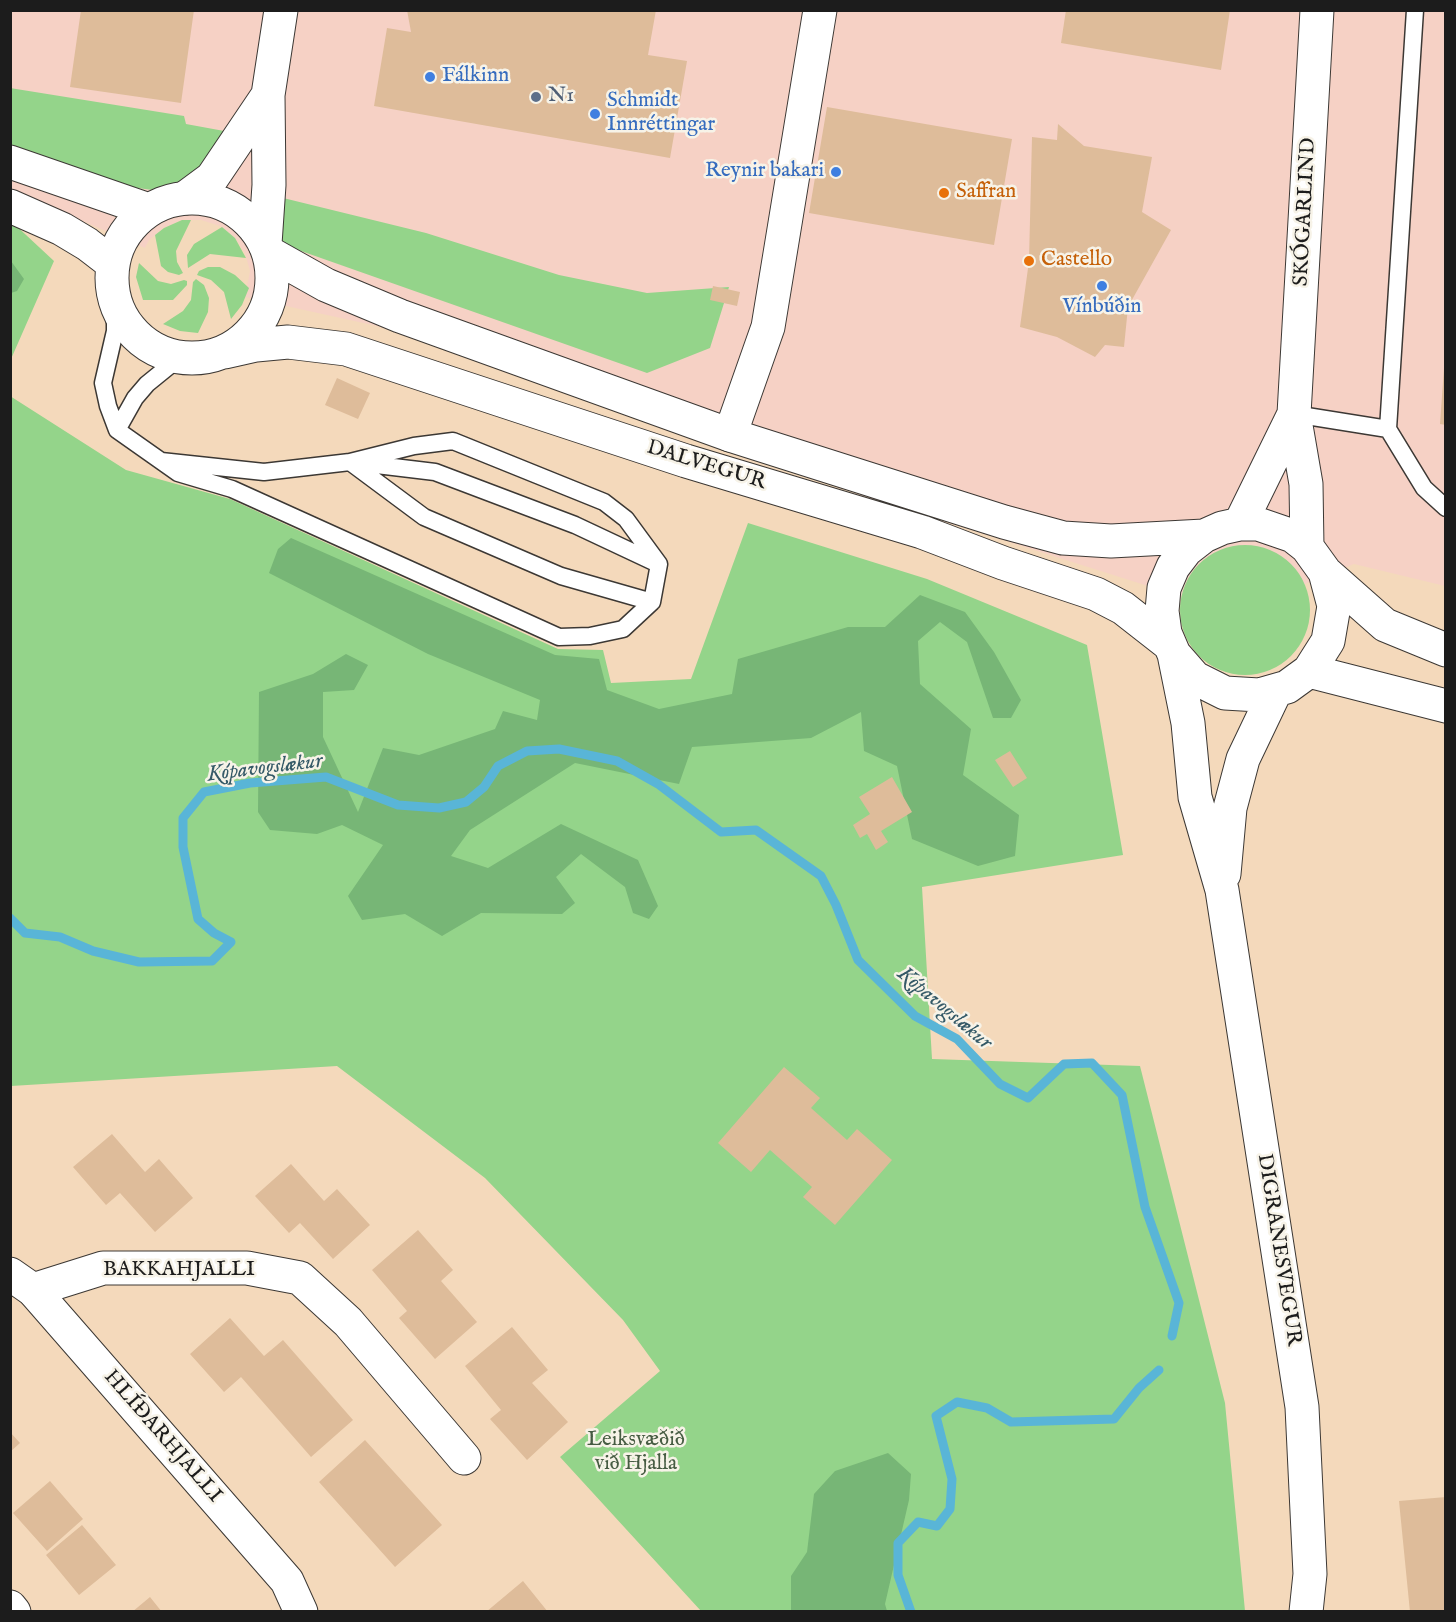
<!DOCTYPE html>
<meta charset="utf-8">
<style>
body{margin:0}
#map{position:relative;width:1456px;height:1622px;overflow:hidden;background:#f4d9bb;font-family:"IM FELL English",serif}
canvas{display:block}
.frame{position:absolute;inset:0;border:12px solid #1c1c1c;pointer-events:none}
</style>
<div id="map">
<canvas width="1456" height="1622"></canvas>
<div class="frame"></div>
</div>
<script>
const context = document.querySelector('canvas').getContext('2d');
context.lineJoin = 'round';
function paint(path, color) { context.fillStyle = color; context.fill(path, 'evenodd'); }
const toPath = rows => new Path2D(rows.map(r => 'M' + r).join(''));
function trace(path, color, width, dash) { context.strokeStyle = color; context.lineWidth = width; context.lineCap = dash ? 'butt' : 'round'; context.setLineDash(dash || []); context.stroke(path); }
function label(font, color, halo, rows, align = 'center') {
  context.font = font + ' "IM FELL English",serif'; context.lineWidth = 5; context.setLineDash([]); context.textBaseline = 'middle'; context.strokeStyle = halo; context.fillStyle = color; for (const [text, x, y, turn = 0] of rows) {
    context.save(); context.translate(x, y); context.rotate((+turn || 0) * Math.PI / 180); context.textAlign = isNaN(turn) ? turn : align; if (halo) context.strokeText(text, 0, 0); context.fillText(text, 0, 0); context.restore();
  }
}
paint(toPath([
 [11,11,1445,11,1445,586,1354,564,1233,613,858,494,377,326,245,297,250,271,245,253,235,238,220,226,201,220,182,220,164,228,149,240,145,248,11,190]
]), '#f6d1c5');
paint(toPath([
 [10,88,184,116,186,124,235,133,205,180,167,192,79,180,11,153],
 [275,196,426,233,559,275,647,293,729,287,710,348,647,373,267,239],
 [182,220,191,220,176,251,177,262,183,273,179,275,168,272,161,266,155,235,164,228],
 [11,221,54,261,11,359],
 [222,227,235,238,246,258,210,254,188,268,187,255,194,244],
 [139,263,158,281,171,284,184,280,187,281,187,285,173,300,143,300,136,277],
 [208,267,220,267,235,275,249,288,242,305,231,319,224,292,211,280,197,275,199,271],
 [196,279,204,285,209,298,208,312,198,333,180,331,163,324,183,311,191,300,193,282],
 [10,396,126,470,230,499,558,649,603,650,611,683,691,679,748,523,927,579,1087,645,1123,855,922,887,932,1059,1140,1066,1225,1403,1245,1611,701,1611,560,1457,660,1371,623,1320,485,1178,337,1066,11,1086],
 '1180 610a65 65 0 1 1 130 0a65 65 0 1 1-130 0Z'
]), '#94d48a');
paint(toPath([
 [11,261,24,279,17,291,11,293],
 [291,538,555,655,599,659,607,690,659,709,732,694,738,659,848,627,885,627,920,595,965,612,994,652,1021,700,1011,718,993,718,967,642,940,622,918,641,920,684,971,729,963,775,1019,815,1015,856,978,866,912,839,897,766,864,751,861,712,811,738,692,747,679,784,575,763,470,830,451,856,488,868,561,824,638,860,658,906,649,919,633,913,625,887,581,854,556,877,575,903,562,914,481,913,442,936,405,914,362,920,348,896,383,845,342,825,317,834,270,830,258,812,259,692,313,674,346,654,368,665,354,690,323,692,323,737,358,812,383,748,419,755,495,729,503,711,537,720,540,700,428,654,269,573,278,549],
 [888,1453,911,1474,909,1500,885,1604,887,1611,791,1611,791,1576,807,1552,814,1494,835,1471]
]), '#77b676');
trace(toPath([
 [10,918,25,933,60,937,93,951,139,962,212,961,231,942,214,933,198,919,183,847,183,818,204,792,250,783,326,777,398,805,439,808,466,802,484,787,498,766,527,751,559,749,617,761,658,784,721,832,756,830,821,876,836,905,858,960,915,1016,957,1039,1000,1084,1028,1098,1064,1064,1092,1063,1122,1095,1145,1207,1179,1303,1172,1336],
 [911,1612,898,1575,898,1543,918,1522,937,1526,950,1509,952,1479,936,1416,957,1402,987,1408,1011,1422,1114,1419,1139,1388,1159,1370]
]), '#59b5d7', 9);
paint(toPath([
 [81,10,194,10,181,103,70,87],
 [407,10,656,10,648,55,687,61,670,158,374,106,387,28,411,32],
 [1066,10,1230,10,1221,70,1061,43],
 [827,107,1012,139,994,245,809,213],
 [1058,124,1084,146,1152,157,1142,212,1171,230,1128,307,1124,347,1105,345,1095,357,1057,337,1020,327,1029,261,1032,137,1057,140],
 [713,286,740,292,737,306,710,300],
 [1444,368,1446,368,1446,425,1440,424],
 [337,378,370,393,358,419,325,405],
 [1010,751,1027,778,1013,787,995,760],
 [892,777,912,812,881,831,888,842,876,850,867,834,860,838,853,825,870,814,859,797],
 [784,1067,820,1098,811,1108,847,1140,857,1129,892,1160,835,1225,803,1197,812,1187,770,1150,751,1172,718,1143],
 [112,1134,145,1172,159,1159,193,1198,155,1232,120,1193,106,1205,73,1167],
 [291,1164,324,1201,337,1189,370,1225,333,1259,300,1223,289,1233,255,1196],
 [418,1230,453,1270,441,1281,477,1322,435,1359,399,1318,407,1311,372,1270],
 [230,1318,264,1356,283,1340,353,1420,311,1457,241,1377,224,1392,190,1354],
 [512,1327,548,1370,532,1383,568,1422,527,1460,490,1419,501,1410,465,1366],
 [10,1432,20,1443,10,1452],
 [365,1440,442,1525,395,1567,319,1482],
 [50,1481,83,1519,47,1551,13,1513],
 [1446,1497,1446,1612,1410,1612,1399,1501],
 [82,1525,116,1565,79,1595,46,1555],
 [523,1581,548,1612,486,1612],
 [150,1597,162,1612,132,1612]
]), '#debc9a');
const service = toPath([
 [1415,10,1388,429,1424,488,1446,508],
 [115,301,115,331,103,383,108,406,117,430,178,473,232,489,559,637,590,636,623,629,652,602,659,564,626,519,604,502,453,441,414,446,350,462,264,472,161,461],
 [1294,414,1388,429],
 [117,430,135,398,147,384,179,358],
 [350,462,424,517,561,576,652,602],
 [360,463,435,472,575,525,658,564]
]);
const minor = toPath([
 [185,198,212,178,268,95],
 [265,244,269,185,268,95,281,10],
 [730,435,768,327,820,10],
 [33,1290,103,1268,247,1268,300,1278,348,1322,464,1458],
 [10,1607,14,1612]
]);
const tertiary = toPath([
 [10,162,149,210],
 '112 278a80 80 0 1 1 160 0a80 80 0 1 1-160 0Z',
 [10,206,62,229,87,244,113,264],
 [269,253,326,285,400,316,730,435,1004,522,1063,538,1111,541,1204,536],
 [225,352,256,345,288,342,346,349,686,461,922,532,1003,563,1096,594,1123,608,1169,644],
 [1240,524,1294,414],
 [1307,547,1306,484,1294,414,1317,10],
 [1325,572,1334,606,1328,641,1309,671,1287,687,1259,695,1225,693,1195,678,1174,654,1165,633,1162,611,1164,588,1173,567,1186,550,1204,536,1222,528,1240,524,1258,524,1293,536,1307,547,1325,572,1385,625,1446,650],
 [1174,654,1188,723,1195,797,1222,890,1302,1407,1310,1574,1306,1612],
 [1309,671,1446,706],
 [1224,874,1230,808,1243,759,1275,692],
 [10,1274,33,1290,287,1581,301,1612]
]);
trace(service, '#3c3834', 19);
trace(minor, '#3c3834', 35);
trace(tertiary, '#3c3834', 35);
trace(service, '#fff', 16);
trace(minor, '#fff', 33);
trace(tertiary, '#fff', 33);
for (const [x, y, r, color] of [
 [430,77,6,"#3f7fe0"],
 [536,97,6,"#5c6f8a"],
 [595,114,6,"#3f7fe0"],
 [836,172,6,"#3f7fe0"],
 [944,193,6,"#e8710a"],
 [1029,261,6,"#e8710a"],
 [1102,286,6,"#3f7fe0"]
]) { const dot = new Path2D(); dot.arc(x, y, r, 0, 2 * Math.PI); context.fillStyle = color; context.fill(dot); trace(dot, '#f7f3e8', 2); }
label('21px', '#366cbe', '#f7f3e8', [
 ["Fálkinn",442,77],
 ["Schmidt",607,102],
 ["Innréttingar",607,126],
 ["Reynir bakari",824,172,"right"],
 ["Vínbúðin",1102,308,"center"]
], 'left');
label('21px', '#4e5e75', '#f7f3e8', [
 ["N1",548,97]
], 'left');
label('21px', '#c56008', '#f7f3e8', [
 ["Saffran",956,193],
 ["Castello",1041,261]
], 'left');
label('21px', '#1c1c1c', '#f7f3e8', [
 ["SKÓGARLIND",1306,212,-87],
 ["DALVEGUR",706,466,17],
 ["DIGRANESVEGUR",1278,1250,81],
 ["BAKKAHJALLI",179,1271],
 ["HLÍÐARHJALLI",162,1437,49]
]);
label('21px', '#465c42', '#f7f3e8', [
 ["Leiksvæðið",636,1441],
 ["við Hjalla",636,1465]
]);
label('italic 22px', '#345967', '#f7f3e8', [
 ["Kópavogslækur",265,769,-7],
 ["Kópavogslækur",944,1009,40]
]);
</script>
